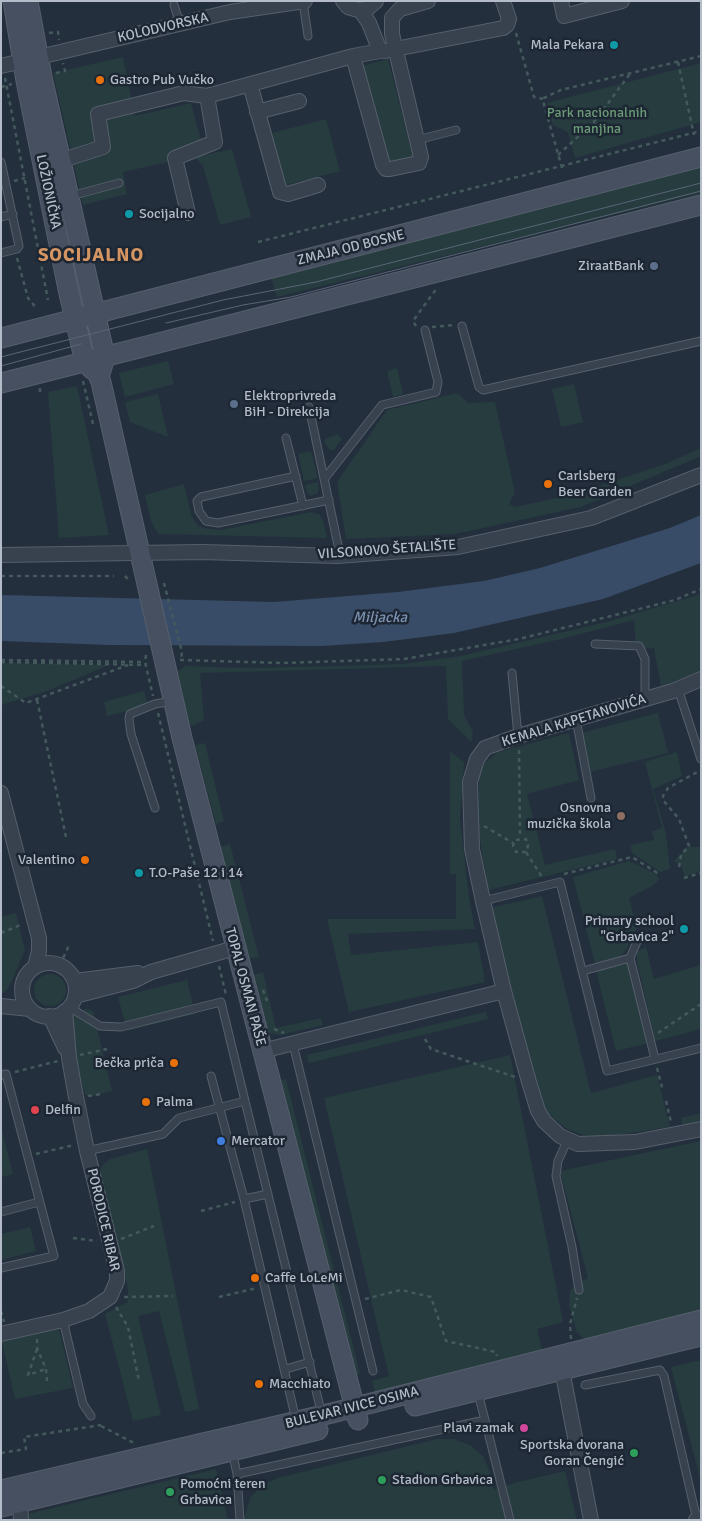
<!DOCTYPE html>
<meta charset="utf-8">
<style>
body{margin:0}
#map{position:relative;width:702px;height:1521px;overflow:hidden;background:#242f3e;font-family:Signika,sans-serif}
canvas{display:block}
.frame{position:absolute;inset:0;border:2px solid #b4bcc9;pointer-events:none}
</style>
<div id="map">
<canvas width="702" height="1521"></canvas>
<div class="frame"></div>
</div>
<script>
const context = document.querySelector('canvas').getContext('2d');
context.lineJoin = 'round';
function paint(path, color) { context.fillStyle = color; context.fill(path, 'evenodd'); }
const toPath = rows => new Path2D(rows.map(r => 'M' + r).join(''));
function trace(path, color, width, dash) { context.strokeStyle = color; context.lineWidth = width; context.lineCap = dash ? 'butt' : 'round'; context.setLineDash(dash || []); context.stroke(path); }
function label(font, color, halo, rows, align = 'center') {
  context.font = font + ' Signika,sans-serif'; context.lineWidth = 5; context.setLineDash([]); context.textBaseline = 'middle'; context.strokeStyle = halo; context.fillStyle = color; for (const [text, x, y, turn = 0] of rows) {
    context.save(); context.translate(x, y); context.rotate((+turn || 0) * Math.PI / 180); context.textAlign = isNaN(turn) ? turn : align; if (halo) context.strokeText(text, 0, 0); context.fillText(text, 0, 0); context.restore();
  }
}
paint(toPath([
 [123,57,135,116,191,103,205,155,232,149,251,217,220,225,203,166,194,156,123,172,127,194,83,205,53,73],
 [388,59,414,161,390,167,362,66],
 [701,63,701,122,575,158,568,132,553,125,547,103],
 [326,119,340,171,282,186,268,134],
 [701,163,701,193,277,297,270,274],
 [168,361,174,384,125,397,119,373],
 [397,368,403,394,393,397,387,371],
 [574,384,583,422,561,427,552,389],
 [77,386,109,535,59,538,48,392],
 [458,393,468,403,495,402,515,493,509,504,515,507,575,494,665,464,701,448,701,456,581,507,455,534,346,539,337,482,387,410],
 [158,394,168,437,130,422,125,402],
 [338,434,342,439,334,450,330,450,325,443,325,439],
 [311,451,318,478,304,481,298,454],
 [318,482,318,493,311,496,308,494,305,485],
 [184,484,191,515,198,526,204,528,220,530,312,512,319,514,323,521,327,538,158,534,151,521,145,495],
 [701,594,701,672,661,687,654,648,636,649,634,620,561,639,462,661,464,715,473,732,471,742,448,719,446,666,200,673,204,720,192,726,186,722,173,672,182,669,184,666,244,668,339,666,403,664,461,656,607,622],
 [1,663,109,665,47,691,1,705],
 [144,691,148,706,107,716,104,702],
 [658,713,668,753,586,773,577,734],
 [569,733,579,780,527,794,545,865,615,849,617,859,488,890,479,832,479,771,483,764,498,752],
 [205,743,224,821,216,824,195,745],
 [450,751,464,762,460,819,469,898,475,929,348,934,351,955,478,942,485,982,349,1012,327,919,456,919,456,874,450,874],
 [677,752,682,776,653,789,666,834,670,869,660,872,632,853,630,845,654,840,652,831,662,828,645,762],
 [230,844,259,957,248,959,219,847],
 [687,847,701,847,701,871,685,877,681,865,674,861],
 [629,861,656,874,659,879,654,885,629,898,637,928,626,950,620,957,595,964,573,877],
 [542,896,591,1093,657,1075,670,1127,605,1137,583,1135,567,1129,539,1106,490,908],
 [16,913,25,950,11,983,6,991,1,994,1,917],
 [646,947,654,979,701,965,701,1029,655,1041,637,961,637,951],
 [629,961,649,1043,616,1051,596,970],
 [263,972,276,1028,321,1018,323,1025,280,1035,268,1033,253,975],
 '34 990a16 16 0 1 1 32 0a16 16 0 1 1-32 0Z',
 [187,980,195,1014,127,1031,118,997],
 [86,1009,93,1011,112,1091,89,1097,85,1094,83,1087,67,1019,71,1014],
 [486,1012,488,1019,309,1063,307,1055],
 [510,1055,563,1322,537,1329,542,1350,500,1362,375,1393,372,1381,389,1376,324,1098],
 [286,1079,360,1374,348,1377,276,1081],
 [701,1113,701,1123,683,1127,681,1118],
 [1,1127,13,1174,1,1177],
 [701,1141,701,1310,590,1341,583,1338,577,1333,569,1305,570,1291,573,1286,588,1278,560,1171],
 [147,1149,199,1409,185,1412,159,1311,138,1316,161,1415,133,1421,105,1314,128,1302,128,1288,99,1173,103,1165,110,1159],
 [30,1227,36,1251,1,1260,1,1234],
 [59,1329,73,1388,15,1399,2,1342],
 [701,1360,701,1482,671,1367],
 [437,1439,454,1439,470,1445,483,1456,490,1472,494,1490,514,1483,565,1471,577,1520,244,1520,250,1498,262,1485,278,1478],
 [216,1469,228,1520,20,1520,19,1516]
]), '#263c3f');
paint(toPath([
 [701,515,701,563,603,599,454,633,383,642,322,646,110,645,1,641,1,595,274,602,398,592,484,581,540,568,670,528]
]), '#394c67');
const lane = toPath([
 [303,2,308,36],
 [174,5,180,24],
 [417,140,456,130],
 [1,162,19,246,17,249,1,253],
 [71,196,119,183],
 [1,217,13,214],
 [462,326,479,387,483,390,701,341],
 [309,407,339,550,337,556],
 [286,438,303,506],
 [296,476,201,497,197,501,199,511,206,521,218,523,329,500],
 [325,478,382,405,436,392,438,382,425,330],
 [595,644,639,646,645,659,645,699],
 [512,673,518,736],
 [678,689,701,759],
 [576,719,591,798],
 [155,808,131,734,129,719,130,714,155,704,172,701],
 [483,901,560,882,607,1071,701,1048],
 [630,958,655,1059],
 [583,971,630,958,639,937],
 [69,1007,100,1026,121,1027,221,1002,245,1101],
 [293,1044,373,1371],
 [1,1075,6,1074,54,1256,1,1268],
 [211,1076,244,1199,296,1420],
 [567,1141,558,1161,556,1176,572,1247,579,1290],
 [87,1151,163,1134,179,1118,245,1101,322,1415],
 [244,1199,268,1194],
 [1,1212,39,1202],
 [63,1320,83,1404,91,1416],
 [286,1369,310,1362],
 [585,1385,660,1370,664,1376,697,1520],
 [485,1420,510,1520],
 [232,1451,237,1474,240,1520],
 [237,1474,485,1420,478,1393]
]);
const street = toPath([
 [343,1,348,7,358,10,367,9,376,1],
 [561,1,564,16,622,1],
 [385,51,503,28,507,25,509,19,503,1],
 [353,56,383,165,386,169,390,169,419,163,421,157,392,34,392,18,400,9,428,1],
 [1,66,230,12,305,1],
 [250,84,280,192,288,194,318,185],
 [257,112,299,101],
 [60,161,103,147,98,114,184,93,207,96,353,56,380,51,369,23,360,10],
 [188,213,175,158,215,142,207,96],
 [1,555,202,552,337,556,458,547,591,518,701,475],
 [701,679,673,691,518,736,485,748,477,759,470,782,472,849,483,901,504,991,529,1082,538,1111,544,1121,560,1136,578,1144,635,1142,701,1129],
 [1,793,39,938,39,951,35,967],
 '22 990a27 27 0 1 1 54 0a27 27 0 1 1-54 0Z',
 [75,981,138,973],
 [75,996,133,981,151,972,235,948],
 [1,1006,30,1009],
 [50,1016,65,1048],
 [262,1051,504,991],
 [1,1334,63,1320,89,1311,110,1297,117,1281,117,1271,87,1151,76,1097,69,1058,65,1011],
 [562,1370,591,1520],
 [20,1503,21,1520],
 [696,1520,701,1519]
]);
const secondary = toPath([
 [13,1,26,81,68,289,85,362,93,370],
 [28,1,42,77,105,357,99,377,101,382,182,738,358,1420],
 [1,338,701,157],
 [1,383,701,205],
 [415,1406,701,1336],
 [1,1490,332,1413,701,1320],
 [1,1507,318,1430]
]);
trace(lane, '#565f6c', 9);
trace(street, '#565f6c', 16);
trace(secondary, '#565f6c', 21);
trace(toPath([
 [49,33,58,32,59,40],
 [516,33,534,97,543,99],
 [678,62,694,135],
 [56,73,65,71,63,63],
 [5,78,48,300],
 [1,87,12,84],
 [593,123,607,130],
 [558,155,593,123,630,74],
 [562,168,543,101,544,98,561,90,701,56],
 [14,181,25,178],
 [258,242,701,131],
 [17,258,28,298,37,309],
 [416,326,413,321,437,288],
 [432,327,454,325],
 [83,381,93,424],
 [40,388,40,396],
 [1,576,114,576],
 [125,576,130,581],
 [164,583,182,652,181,660],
 [146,655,145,662,153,696],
 [1,660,145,662],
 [180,660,282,663,404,659,519,639,675,600,701,589],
 [1,662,147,665],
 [1,686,26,703,128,665],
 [37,700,66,837],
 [158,713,213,941],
 [519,750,520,838],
 [484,826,513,843],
 [526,852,516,852,513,846,515,840,526,839,528,846,526,852,542,877],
 [679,867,681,855,689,846,679,819,663,800,663,796,668,788,701,770],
 [564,874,632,857,659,874],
 [684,878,701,873],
 [1,933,23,924],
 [60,965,69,945],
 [219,966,226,995],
 [263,990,267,1001],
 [274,1029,284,1033],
 [658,1033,701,1004],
 [425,1039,431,1049,515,1077],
 [80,1055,107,1049],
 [657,1068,663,1091],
 [15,1072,58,1061],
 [88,1096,101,1094],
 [666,1101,671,1122],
 [36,1154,74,1145],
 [201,1211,235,1202],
 [73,1238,97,1241],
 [121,1239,154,1226],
 [124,1297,173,1296],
 [219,1297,257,1288],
 [365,1299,401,1290,431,1297,446,1341,496,1352,497,1356],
 [116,1307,128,1327,139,1381],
 [1,1311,4,1322],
 [37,1339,37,1348,46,1369,47,1381],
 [571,1339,570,1324,577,1298],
 [37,1349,28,1375,46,1369],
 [101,1426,134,1443],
 [1,1453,26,1449,24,1437,101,1425]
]), '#44595c', 2.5, [4, 4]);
trace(lane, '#38414e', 7);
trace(street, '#38414e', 14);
trace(secondary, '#465061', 19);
trace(toPath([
 [166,323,243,305,291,297,701,191],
 [1,357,223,300,316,282,701,183],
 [1,366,81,344]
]), '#5a6575', 1);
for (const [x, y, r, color] of [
 [614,45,5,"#0f9aa8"],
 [100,80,5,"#e8710a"],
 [129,214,5,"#0f9aa8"],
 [654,266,5,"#5c6f8a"],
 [234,404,5,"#5c6f8a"],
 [548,484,5,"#e8710a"],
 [621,816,5,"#8d6e63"],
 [85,860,5,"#e8710a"],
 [139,873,5,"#0f9aa8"],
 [684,929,5,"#0f9aa8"],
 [174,1063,5,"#e8710a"],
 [146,1102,5,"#e8710a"],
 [35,1110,5,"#e0444e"],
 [221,1141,5,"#3f7fe0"],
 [255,1278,5,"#e8710a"],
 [259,1384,5,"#e8710a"],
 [524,1428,5,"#d1479c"],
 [634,1453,5,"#2e9e5b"],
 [382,1480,5,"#2e9e5b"],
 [170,1492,5,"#2e9e5b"]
]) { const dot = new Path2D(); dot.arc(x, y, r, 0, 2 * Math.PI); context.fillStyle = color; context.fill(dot); trace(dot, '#1d2633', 2); }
label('14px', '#b4bcc9', '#1d2633', [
 ["KOLODVORSKA",163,28,-13],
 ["LOŽIONIČKA",48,192,78],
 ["ZMAJA OD BOSNE",351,248,-14],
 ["VILSONOVO ŠETALIŠTE",387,550,-4],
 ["KEMALA KAPETANOVIĆA",574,721,-17],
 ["TOPAL OSMAN PAŠE",245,987,75],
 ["PORODICE RIBAR",103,1220,77],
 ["BULEVAR IVICE OSIMA",352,1408,-14]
]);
label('14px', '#b4bcc9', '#1d2633', [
 ["Mala Pekara",604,45,"right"],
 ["Gastro Pub Vučko",110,80],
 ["Socijalno",139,214],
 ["ZiraatBank",644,266,"right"],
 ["Elektroprivreda",244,396],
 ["BiH - Direkcija",244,412],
 ["Carlsberg",558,476],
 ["Beer Garden",558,492],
 ["Osnovna",611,808,"right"],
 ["muzička škola",611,824,"right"],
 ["Valentino",75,860,"right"],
 ["T.O-Paše 12 i 14",149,873],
 ["Primary school",674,921,"right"],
 ["\"Grbavica 2\"",674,937,"right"],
 ["Bečka priča",164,1063,"right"],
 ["Palma",156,1102],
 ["Delfin",45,1110],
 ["Mercator",231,1141],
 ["Caffe LoLeMi",265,1278],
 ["Macchiato",269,1384],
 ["Plavi zamak",514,1428,"right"],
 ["Sportska dvorana",624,1445,"right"],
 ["Goran Čengić",624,1461,"right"],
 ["Stadion Grbavica",392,1480],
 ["Pomoćni teren",180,1484],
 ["Grbavica",180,1500]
], 'left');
label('14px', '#6b9a76', '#1d2633', [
 ["Park nacionalnih",597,113],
 ["manjina",597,129]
]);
label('italic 15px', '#7c92b1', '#1d2633', [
 ["Miljacka",380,618]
]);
context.letterSpacing = '1px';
label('bold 19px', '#d59563', '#1d2633', [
 ["SOCIJALNO",91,256]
]);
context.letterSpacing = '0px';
</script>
